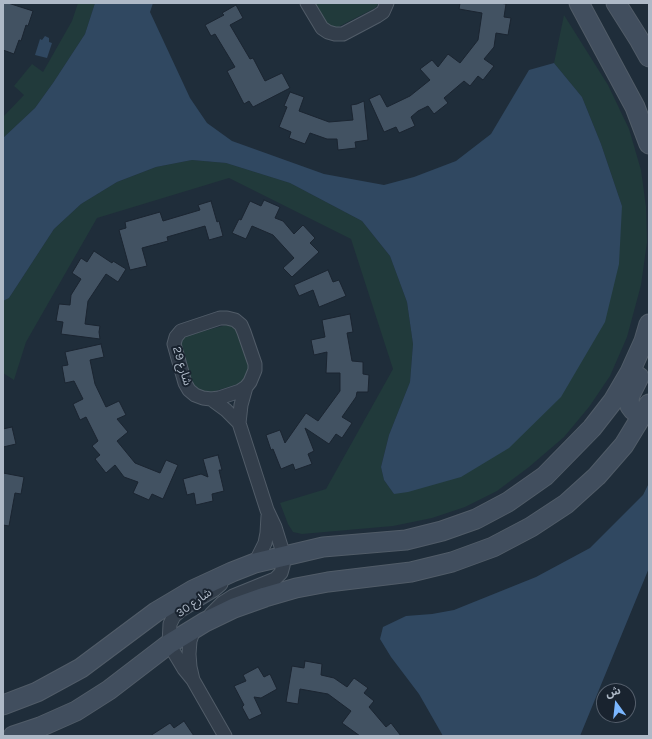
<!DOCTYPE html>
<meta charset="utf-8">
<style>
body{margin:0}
#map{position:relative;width:652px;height:739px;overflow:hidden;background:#1f2d3a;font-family:Karla,"Noto Sans Arabic",sans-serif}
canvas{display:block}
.frame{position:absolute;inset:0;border:4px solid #aeb9c7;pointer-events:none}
.north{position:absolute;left:596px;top:683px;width:40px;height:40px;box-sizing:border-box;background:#19232f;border:1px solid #555f6c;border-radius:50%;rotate:345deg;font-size:11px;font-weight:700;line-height:16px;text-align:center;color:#aeb9c7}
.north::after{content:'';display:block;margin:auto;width:14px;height:18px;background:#7bb7ff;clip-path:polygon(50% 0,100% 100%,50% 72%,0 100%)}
</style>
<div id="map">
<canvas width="652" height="739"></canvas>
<div class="frame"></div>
<div class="north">ش</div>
</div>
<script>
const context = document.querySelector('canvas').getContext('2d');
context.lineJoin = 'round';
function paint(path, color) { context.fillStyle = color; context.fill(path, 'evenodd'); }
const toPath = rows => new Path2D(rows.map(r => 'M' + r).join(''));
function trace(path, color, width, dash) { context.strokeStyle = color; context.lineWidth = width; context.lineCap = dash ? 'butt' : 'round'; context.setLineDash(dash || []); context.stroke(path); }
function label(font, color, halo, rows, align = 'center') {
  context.font = font + ' Karla,"Noto Sans Arabic",sans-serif'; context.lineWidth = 4; context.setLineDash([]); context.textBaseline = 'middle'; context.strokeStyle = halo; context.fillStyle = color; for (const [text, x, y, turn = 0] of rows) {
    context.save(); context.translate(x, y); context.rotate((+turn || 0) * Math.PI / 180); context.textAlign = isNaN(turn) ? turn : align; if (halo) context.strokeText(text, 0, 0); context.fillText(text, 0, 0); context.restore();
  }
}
paint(toPath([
 [78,3,95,3,85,34,53,83,35,108,3,138,3,117,24,95,14,86,32,64,43,72,72,21],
 [315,3,379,3,375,8,338,27,333,28,328,26,324,21],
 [564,15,608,85,629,129,641,170,646,207,647,242,641,285,627,337,610,376,589,407,564,437,529,467,497,491,465,507,432,518,393,526,302,534,293,532,288,524,280,503,326,489,393,369,351,239,229,178,97,218,26,342,14,380,3,373,3,301,9,298,54,229,81,204,117,182,156,167,192,160,226,163,290,183,362,221,390,256,407,302,413,344,410,382,389,435,381,467,384,480,394,494,622,206,601,144,582,97,554,63],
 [230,324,236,327,250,370,242,383,205,394,191,387,180,342,183,338,189,335]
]), '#213a3b');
paint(toPath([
 [95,3,153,3,150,12,190,98,207,123,232,141,324,174,384,185,414,177,456,161,491,134,529,70,554,63,582,97,601,144,622,206,619,264,605,322,561,397,509,448,461,477,408,492,394,494,384,480,381,467,389,435,410,382,413,344,407,302,390,256,362,221,290,183,226,163,192,160,156,167,117,182,81,204,54,229,9,298,3,301,3,138,35,108,53,83,85,34],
 [45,36,49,38,49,42,52,43,47,58,35,55,40,39,42,40],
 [649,483,649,568,580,736,443,736,419,694,391,657,380,639,383,627,406,616,432,614,454,610,536,577,590,548,643,495]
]), '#304861');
const building = toPath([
 [3,3,8,3,33,11,28,26,26,25,21,41,19,40,14,54,3,50,3,3],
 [460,3,499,3,506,4,504,17,511,18,508,35,496,33,494,47,484,59,494,66,483,80,478,76,470,86,464,81,444,98,448,103,434,114,428,106,418,111,411,117,415,126,399,133,396,127,384,132,369,99,380,94,387,107,410,96,430,80,420,69,432,60,438,67,448,54,460,63,478,40,482,13,459,9,460,3],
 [236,5,243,18,230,25,250,59,253,58,265,81,282,73,290,88,253,107,249,101,244,104,227,71,235,67,215,34,211,36,205,25,224,15,222,13,236,5],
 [290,92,304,97,299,111,329,122,353,120,351,105,357,104,364,101,368,140,355,142,356,148,338,150,337,139,327,139,310,133,305,144,289,138,291,132,279,127,287,107,284,106,290,92],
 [264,200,280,207,275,218,283,221,294,234,303,225,315,238,310,243,319,252,292,277,283,268,294,258,273,235,252,226,246,239,232,233,239,219,241,220,250,201,261,206,264,200],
 [211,201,217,222,219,221,223,236,209,240,205,226,167,237,168,241,142,248,147,266,130,270,119,230,126,228,125,222,160,212,163,221,200,210,198,205,211,201],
 [94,251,112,263,113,261,126,269,118,282,106,274,88,301,85,324,100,326,99,332,100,339,61,334,63,322,56,321,59,304,70,305,71,295,81,279,72,273,81,258,87,262,94,251],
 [328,270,333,282,339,280,346,296,319,307,313,290,299,296,294,285,328,270],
 [350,314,353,332,347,333,352,361,363,362,363,374,369,375,368,392,357,392,356,397,342,417,352,423,342,438,336,434,329,444,305,428,314,451,308,454,312,464,295,470,293,464,281,469,273,449,271,450,266,435,280,430,285,443,306,413,318,421,340,391,340,373,326,373,327,352,314,355,311,340,325,337,322,320,350,314],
 [101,344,104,357,90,360,95,384,106,407,119,401,126,415,117,419,128,432,117,441,135,463,160,473,166,460,178,465,163,499,152,494,149,500,133,493,138,482,124,477,115,465,106,473,95,459,100,455,92,446,98,441,86,417,80,420,73,404,83,399,74,381,65,383,62,366,68,365,65,352,101,344],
 [12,427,16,444,3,447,3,429,12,427],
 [218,455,222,470,219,470,224,491,212,494,213,501,196,505,194,493,187,495,183,479,201,474,208,477,203,459,218,455],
 [3,473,24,477,21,494,15,493,9,526,3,525,3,473],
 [305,661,322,664,321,675,334,678,347,687,354,678,368,688,364,693,374,701,369,707,386,727,391,723,401,736,360,736,342,723,351,711,328,694,300,689,298,704,286,702,292,666,304,668,305,661],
 [258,667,264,677,270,674,277,689,261,698,254,697,262,714,249,720,242,707,244,705,234,686,246,681,243,675,258,667],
 [184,721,194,736,150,736,170,723,174,728,184,721]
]);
paint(building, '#425262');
trace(building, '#1b2531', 1);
const street = toPath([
 [307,3,322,28,328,32,335,34,343,34,377,16,383,12,387,3],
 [220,318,227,318,235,320,241,325,244,332,255,364,255,370,250,382,246,387,240,391,219,398,211,399,203,398,195,395,189,390,185,383,174,344,176,337,181,331,220,318],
 [211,399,226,410,239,423],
 [255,563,265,543,267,533,268,516],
 [211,614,222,603,233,596,275,579,281,573,283,566,284,556,275,527,267,510,239,423,241,405,246,387],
 [194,629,190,641,189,654,190,667,193,680,225,736],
 [193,680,184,669,169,644,170,624,174,616,181,610,214,590,221,584]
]);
const secondary = toPath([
 [579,3,635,107,649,144],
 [616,3,640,41,649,57],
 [639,377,630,395,629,400,630,406,633,410,638,413,644,414],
 [3,705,37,692,81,668,156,612,193,590,232,572,255,563,323,547,406,540,442,531,476,519,508,502,545,476,592,428,613,401,630,372,644,341,649,324],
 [13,736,40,727,76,711,109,690,169,644,205,622,234,608,265,597,296,588,328,582,411,572,452,562,493,547,531,527,566,504,597,476,624,445,649,404]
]);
trace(street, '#515c68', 15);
trace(secondary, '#515c68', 21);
trace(street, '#333e4b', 13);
trace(secondary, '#414e5e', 19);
label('12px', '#aeb9c7', '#19232f', [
 ["شارع 29",182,366,73],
 ["شارع 30",194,603,-35]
]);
</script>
